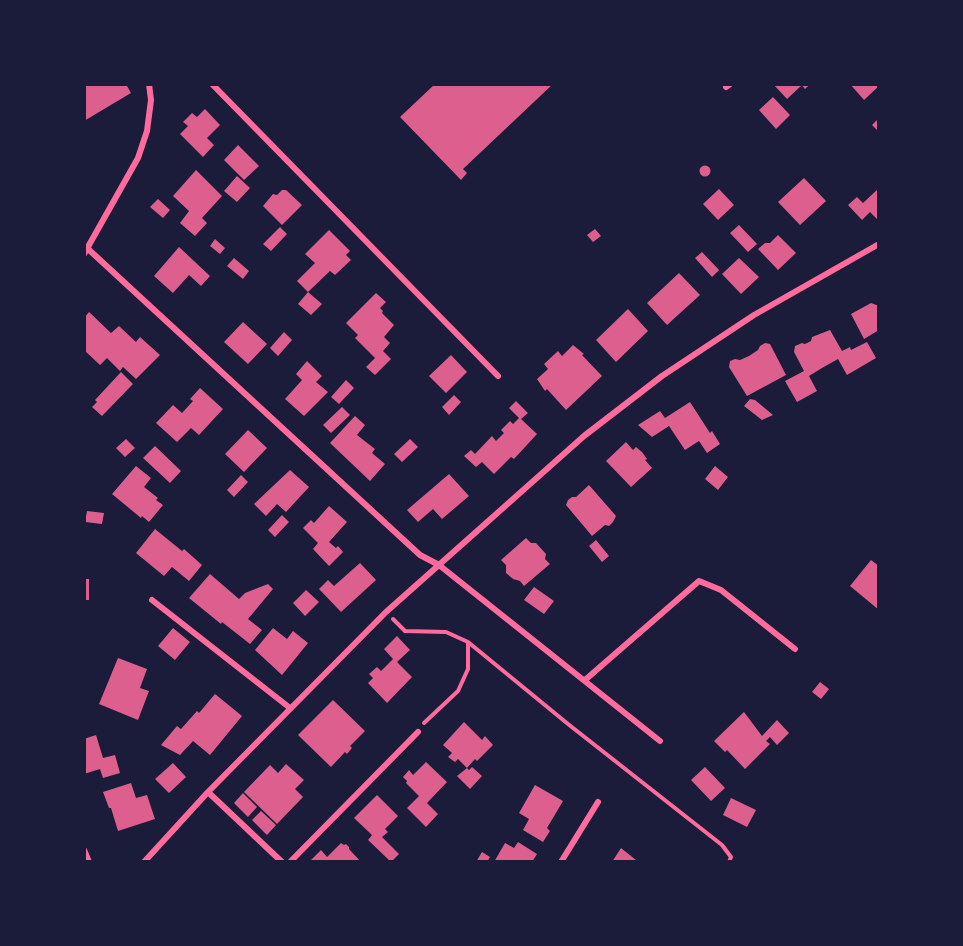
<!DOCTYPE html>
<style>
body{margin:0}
#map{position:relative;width:963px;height:946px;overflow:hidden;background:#1b1b3a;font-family:Manrope,sans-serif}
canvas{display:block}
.frame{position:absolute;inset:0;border:86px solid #1b1b3a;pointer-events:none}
</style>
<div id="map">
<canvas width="963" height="946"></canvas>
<div class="frame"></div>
</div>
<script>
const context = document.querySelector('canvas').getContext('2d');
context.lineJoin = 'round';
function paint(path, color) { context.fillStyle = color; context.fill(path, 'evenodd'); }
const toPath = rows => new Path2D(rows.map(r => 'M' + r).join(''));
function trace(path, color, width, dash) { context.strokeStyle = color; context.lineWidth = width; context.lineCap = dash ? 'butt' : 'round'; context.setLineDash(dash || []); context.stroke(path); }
paint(toPath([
 [84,84,126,84,131,93,84,121],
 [435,84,553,84,463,169,467,173,461,180,400,117],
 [773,84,810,84,805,89,802,85,787,99],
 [850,84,879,84,879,86,864,100],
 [773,97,790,115,776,129,759,110],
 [205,109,220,125,207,138,214,145,203,157,180,134,188,126,183,122,192,113,197,117],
 [879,118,879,132,872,125],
 [238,145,259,166,244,180,224,160],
 '699.5 171a5.5 5.5 0 1 1 11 0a5.5 5.5 0 1 1-11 0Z',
 [196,170,222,196,202,218,207,223,195,236,180,223,189,211,173,196],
 [237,176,250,188,237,202,224,191],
 [804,178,826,201,800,225,778,202],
 [879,188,879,221,870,212,862,220,848,205,857,197,863,203],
 [719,189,734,205,718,220,703,204],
 [282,190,286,190,302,205,282,225,263,206,273,194,277,195],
 [158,199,170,210,163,218,150,207],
 [739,225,757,244,748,252,730,233],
 [280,227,287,234,271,251,263,244],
 [595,229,601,236,593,242,587,235],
 [329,230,350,251,346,255,351,260,335,275,330,271,308,292,297,281,315,263,305,254],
 [778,235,796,253,778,270,758,249,765,243,770,243],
 [215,239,225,248,220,254,210,246],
 [179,247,210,276,201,286,189,275,173,293,154,276],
 [702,252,719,270,712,277,695,258],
 [234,258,249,271,243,279,227,266],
 [739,258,759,277,741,294,722,274],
 [679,273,700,295,667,325,647,303],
 [308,292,322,304,311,315,298,304],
 [376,293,386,302,380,308,383,311,382,313,394,325,384,337,390,343,383,351,391,359,375,375,366,367,375,358,355,338,358,335,346,323],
 [871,303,879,306,879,330,864,339,851,314],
 [628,309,648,331,616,362,596,340],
 [89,312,111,333,119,326,136,342,140,337,160,355,136,379,123,367,120,371,107,358,100,365,84,350,84,318],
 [243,322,267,344,248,364,224,342],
 [830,330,842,351,850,347,851,350,867,342,876,358,847,375,838,359,822,368,809,376,817,391,797,402,785,381,804,371,794,352,795,346,802,343,805,344,811,341,812,337],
 [284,332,292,340,278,356,270,348],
 [765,343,770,344,786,375,747,396,729,367,730,361,735,359,740,360,749,356,758,350,760,346],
 [573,345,584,354,582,355,602,376,566,410,547,389,545,391,537,379,548,369,544,364,558,351,562,356],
 [451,355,467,372,446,393,429,376],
 [307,361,322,376,316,382,328,392,304,416,285,399,302,380,296,374],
 [121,372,133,384,102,416,92,407,97,402,95,400],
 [346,380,354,388,339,404,331,397],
 [200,388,223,409,199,435,191,428,177,442,156,423,173,405,182,413,193,401,190,399],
 [454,395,461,402,449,415,442,407],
 [750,399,755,400,773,415,762,420,744,406],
 [516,401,528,413,521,419,537,434,514,459,511,457,494,474,482,462,476,467,464,456,471,450,475,454,492,436,496,441,504,433,501,430,510,421,513,424,519,418,509,408],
 [690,402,710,433,712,431,720,444,707,453,699,441,685,450,669,426,652,437,638,425,660,411,665,418],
 [342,407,350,415,331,433,323,425],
 [355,416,365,425,357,435,375,449,372,453,385,464,370,481,330,443],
 [248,430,267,448,244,472,225,454],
 [126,439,135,448,125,457,116,448],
 [410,439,418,447,402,462,394,454],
 [626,442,633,450,636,447,642,452,647,459,645,460,652,468,631,487,606,461],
 [155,446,181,471,170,483,143,458],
 [136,466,151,478,144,487,158,498,156,500,163,505,149,522,142,516,141,518,112,494],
 [715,466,728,477,718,490,705,479],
 [290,470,309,487,286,512,277,504,266,516,254,504],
 [449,474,469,496,442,519,433,509,418,522,407,510],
 [241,475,248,482,234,497,227,490],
 [589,485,616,516,613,522,609,526,605,525,592,536,566,505,568,500,572,497,576,497],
 [329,506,347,522,329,542,336,548,338,546,343,552,329,566,313,549,318,543,303,528,311,520,314,523],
 [87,511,104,513,102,524,85,522],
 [282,515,289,522,275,537,268,530],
 [155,529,182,551,184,549,202,565,189,581,172,567,164,576,136,553],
 [526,538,531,543,536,543,546,554,545,559,550,564,524,586,520,581,513,579,506,573,506,565,501,560],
 [596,540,609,556,602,562,589,546],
 [871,560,879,566,879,610,850,586],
 [360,563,376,580,341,612,319,589,328,580,334,586],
 [210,574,239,599,245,593,268,584,273,589,248,619,262,630,250,644,222,622,221,624,189,598],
 [84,579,89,579,89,600,84,600],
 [534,587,554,601,544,614,524,600],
 [306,590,319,602,305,616,293,603],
 [173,628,190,642,175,660,158,646],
 [273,628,287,639,293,631,308,643,282,675,255,650],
 [397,636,410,650,397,662,412,677,387,703,368,683,373,678,369,674,377,667,381,671,393,659,384,649],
 [118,658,147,669,140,688,149,691,138,720,99,704],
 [820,682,829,689,821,699,812,692],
 [215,694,242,716,210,755,193,741,180,755,161,745,177,726,181,729,197,711,199,713],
 [333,700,365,731,350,746,352,748,347,754,345,752,331,767,298,735],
 [744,712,762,736,777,720,789,733,777,745,770,737,766,741,770,744,745,769,727,750,725,752,714,741],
 [464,722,482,740,485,736,493,745,477,761,475,759,467,768,469,770,472,767,482,776,470,789,457,776,467,768,458,759,455,762,448,757,452,753,443,745],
 [96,735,103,758,115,755,120,773,103,778,100,769,84,774,84,739],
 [426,762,447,782,427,803,438,814,426,827,407,808,419,796,406,783,407,781,403,777,409,770,413,775],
 [173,763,186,777,169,793,155,779],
 [286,764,304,780,295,789,303,797,277,824,244,792,270,765,278,773],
 [705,767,725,788,711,801,691,780],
 [131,783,136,798,147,795,155,819,118,831,111,808,109,808,103,792],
 [535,785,563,801,547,828,550,831,543,842,523,830,529,819,519,813],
 [243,793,257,807,248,817,234,803],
 [377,795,398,816,385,829,388,832,382,837,399,854,391,862,368,840,372,835,354,818],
 [731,798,756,810,747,827,723,815],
 [261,811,276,825,267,835,252,820],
 [518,842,537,854,532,862,494,862,505,843,514,848],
 [341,843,344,845,346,844,349,847,349,849,361,862,309,862,321,850,327,857],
 [621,848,636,860,635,862,612,862],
 [482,852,490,857,487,862,476,862]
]), '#dd5f8e');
trace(toPath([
 [393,619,405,631,446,632,468,642,568,724,722,845,731,857,729,862],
 [424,723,458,691,468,669,468,643]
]), '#ff6b9d', 4);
trace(toPath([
 [212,84,498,376],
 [726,87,730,84],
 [87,248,420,555,439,565,660,741],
 [84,254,138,158,147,131,151,100,149,84],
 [152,600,290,708],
 [585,680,699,581,721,590,795,649],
 [208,792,282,862],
 [84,850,89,862],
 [144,862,208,792,386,612,584,436,662,376,754,315,879,244],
 [290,862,418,732],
 [561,862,598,802]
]), '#ff6b9d', 6);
</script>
